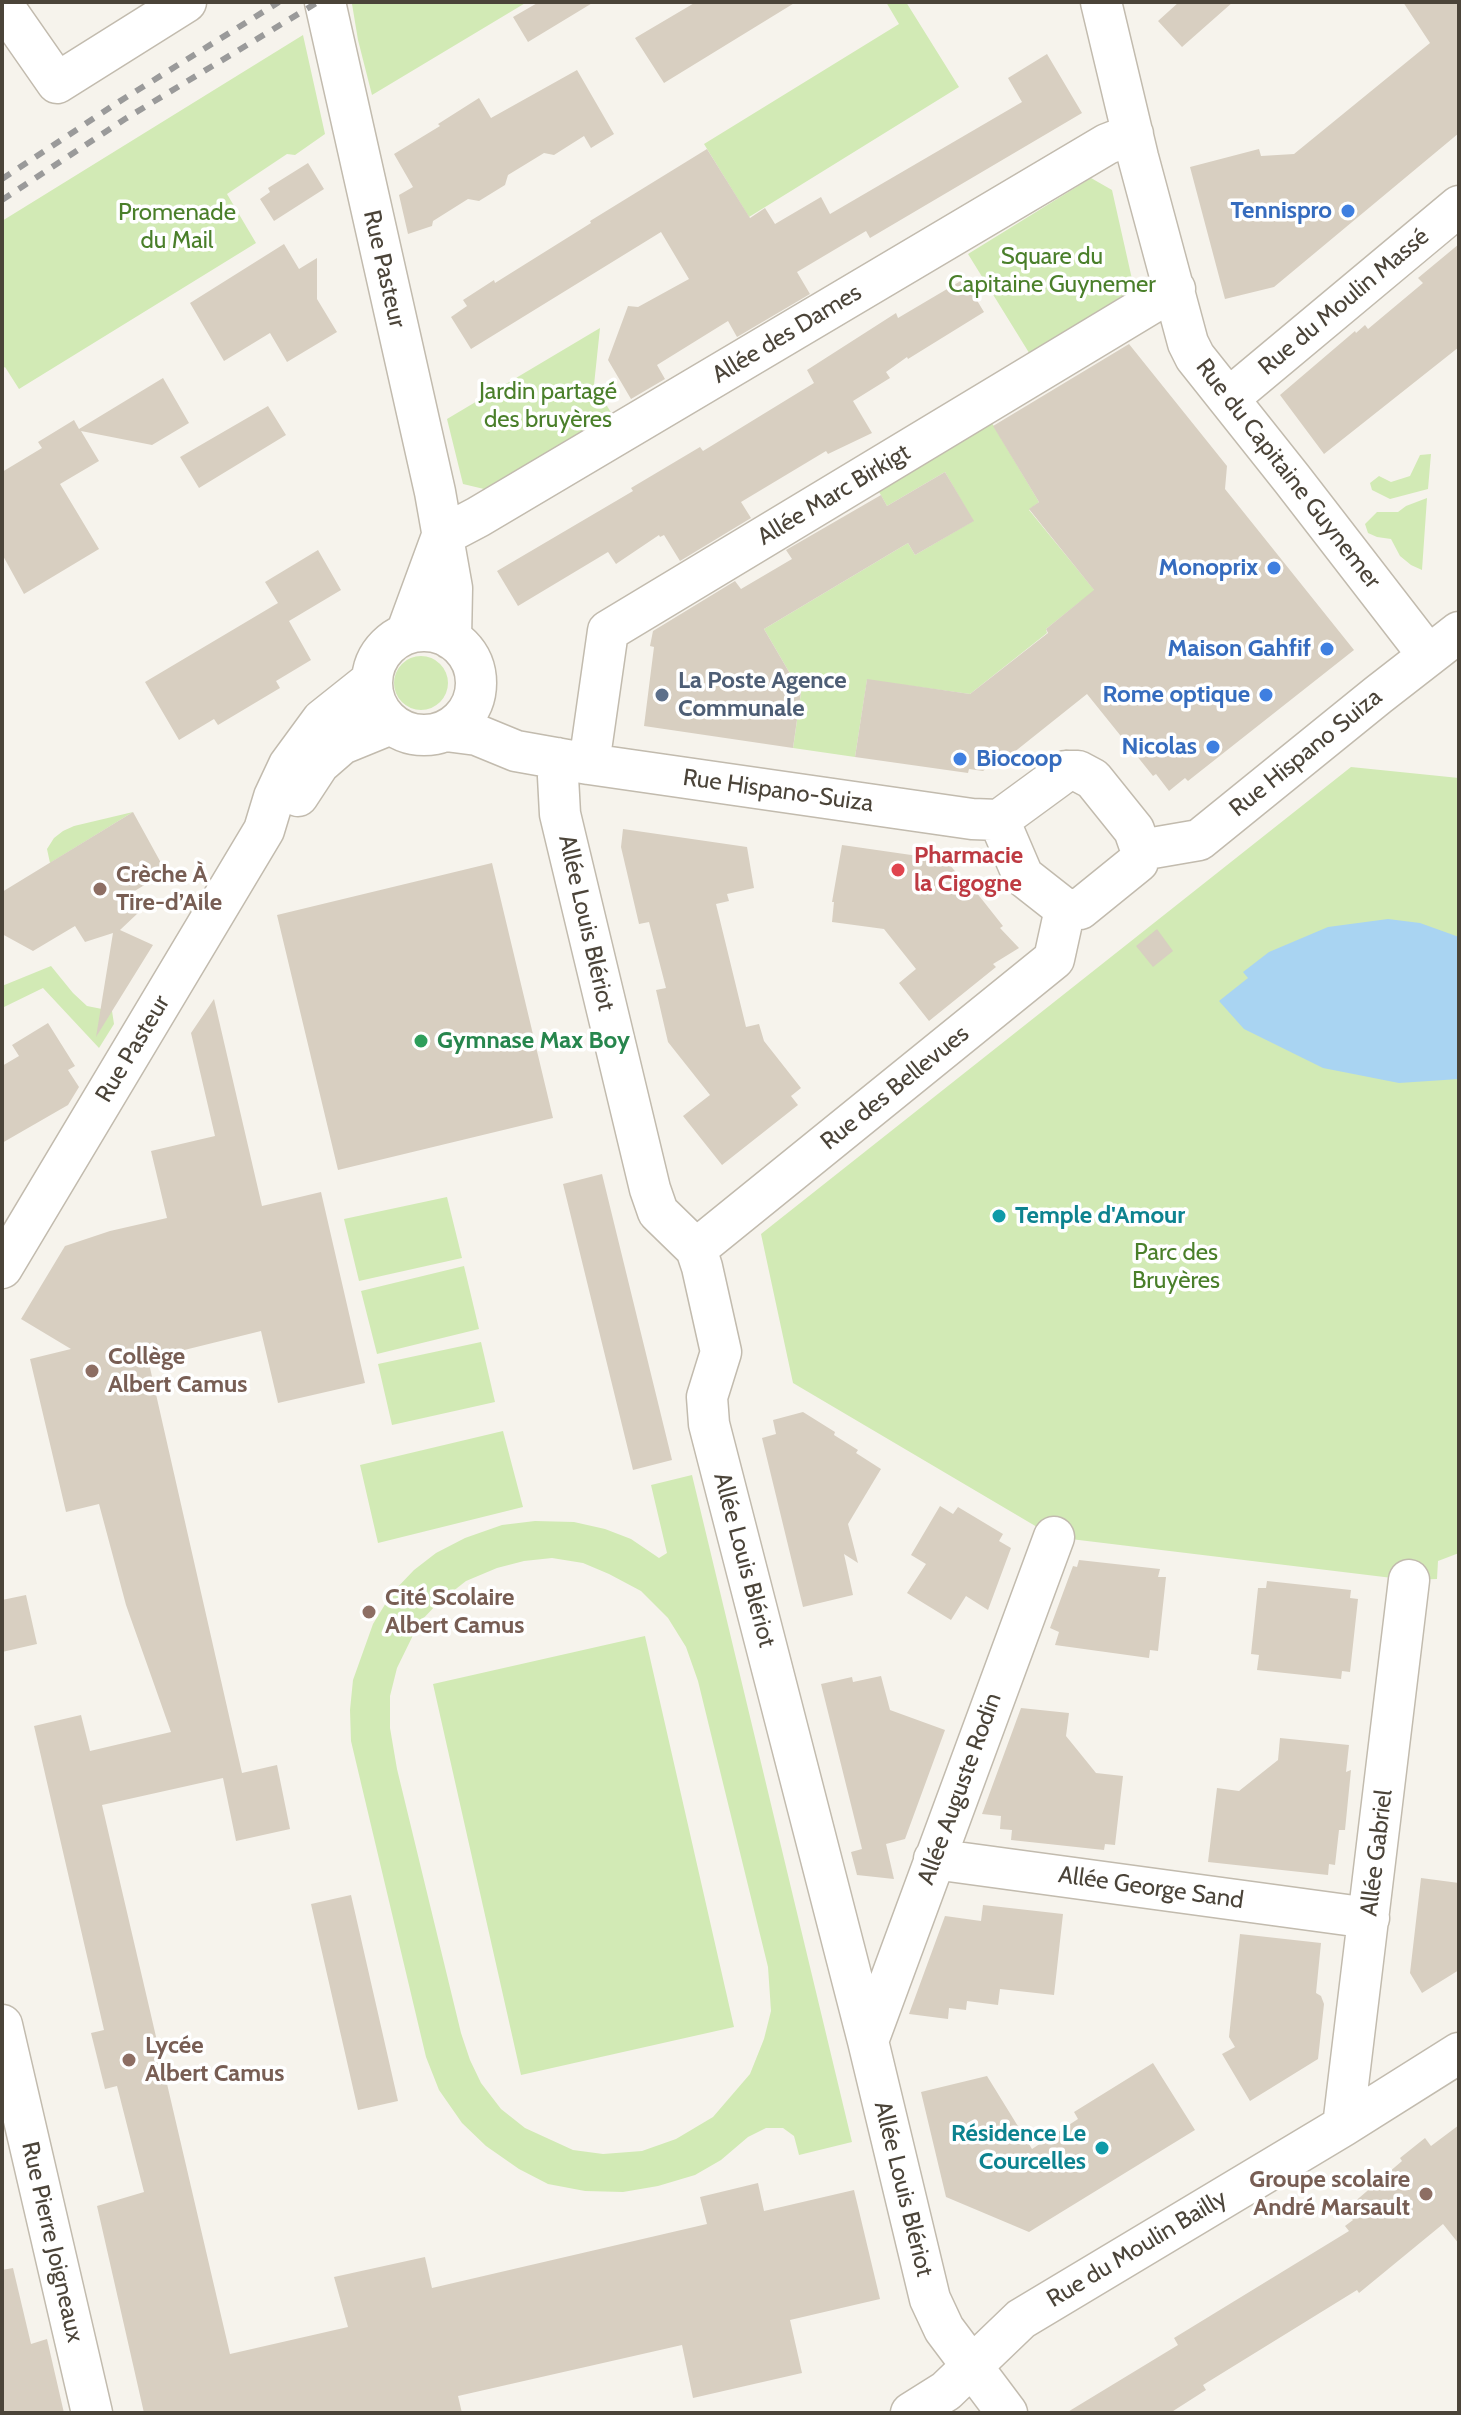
<!DOCTYPE html>
<meta charset="utf-8">
<style>
body{margin:0}
#map{position:relative;width:1461px;height:2415px;overflow:hidden;background:#f6f3ec;font-family:Cabin,sans-serif}
canvas{display:block}
.frame{position:absolute;inset:0;border:4px solid #4b4439;pointer-events:none}
</style>
<div id="map">
<canvas width="1461" height="2415"></canvas>
<div class="frame"></div>
</div>
<script>
const context = document.querySelector('canvas').getContext('2d');
context.lineJoin = 'round';
function paint(path, color) { context.fillStyle = color; context.fill(path, 'evenodd'); }
const toPath = rows => new Path2D(rows.map(r => 'M' + r).join(''));
function trace(path, color, width, dash) { context.strokeStyle = color; context.lineWidth = width; context.lineCap = dash ? 'butt' : 'round'; context.setLineDash(dash || []); context.stroke(path); }
function label(font, color, halo, rows, align = 'center') {
  context.font = font + ' Cabin,sans-serif'; context.lineWidth = 7; context.setLineDash([]); context.textBaseline = 'middle'; context.strokeStyle = halo; context.fillStyle = color; for (const [text, x, y, turn = 0] of rows) {
    context.save(); context.translate(x, y); context.rotate((+turn || 0) * Math.PI / 180); context.textAlign = isNaN(turn) ? turn : align; if (halo) context.strokeText(text, 0, 0); context.fillText(text, 0, 0); context.restore();
  }
}
paint(toPath([
 [355,2,527,2,372,95,358,40,352,4],
 [886,2,906,2,959,87,749,217,704,144,899,24],
 [303,35,325,134,295,155,287,154,227,194,256,243,19,389,5,367,2,369,2,221],
 [1091,178,1112,190,1134,288,1031,356,968,254],
 [600,328,594,385,612,414,484,489,463,484,447,419],
 [992,423,1039,502,1029,510,1109,608,1081,601,1046,629,1047,633,970,694,867,680,855,757,793,748,803,679,792,677,764,629,908,543,915,555,973,521,945,472,887,506,878,490],
 [1431,454,1428,489,1390,499,1372,490,1370,483,1379,476,1391,482,1410,476,1420,455],
 [1427,498,1422,570,1411,565,1400,556,1391,539,1377,537,1368,533,1365,524,1377,512,1398,512,1406,506],
 '394 683a27 27 0 1 1 54 0a27 27 0 1 1-54 0Z',
 [1351,767,1459,778,1459,1553,1438,1561,1437,1579,1409,1580,1054,1537,793,1383,761,1234],
 [133,812,50,863,47,849,54,838,63,831,74,826],
 [51,966,73,993,87,1006,112,1011,114,1024,99,1048,43,988,2,1008,2,986],
 [447,1197,462,1258,359,1281,344,1219],
 [464,1266,479,1329,377,1354,361,1291],
 [481,1342,495,1402,392,1425,378,1364],
 [503,1431,523,1507,378,1543,360,1465],
 [692,1475,852,2142,799,2155,794,2136,783,2128,766,2128,748,2137,721,2160,695,2175,658,2186,623,2192,585,2191,548,2184,519,2169,486,2146,462,2123,439,2090,426,2057,351,1741,350,1710,353,1680,373,1624,392,1593,414,1570,436,1553,465,1538,502,1525,535,1521,574,1522,605,1529,631,1539,659,1558,667,1553,651,1485],
 [552,1558,583,1563,609,1574,641,1591,668,1618,686,1647,698,1681,768,1967,771,2011,764,2039,750,2074,713,2117,676,2139,642,2151,603,2154,573,2150,525,2128,501,2109,481,2083,470,2060,461,2033,397,1769,390,1728,390,1696,397,1668,419,1623,438,1603,466,1581,497,1568,524,1561],
 [645,1636,734,2027,521,2075,433,1684]
]), '#d2eab5');
paint(toPath([
 [1388,919,1420,923,1459,937,1459,1079,1399,1083,1323,1068,1244,1029,1219,1001,1248,978,1243,972,1269,952,1328,927]
]), '#a9d4f2');
paint(toPath([
 [539,2,594,2,528,42,513,17],
 [696,2,796,2,664,83,635,38],
 [1179,2,1233,2,1182,47,1158,21],
 [1403,2,1459,2,1459,133,1274,287,1225,299,1190,167,1259,149,1261,156,1294,154,1430,43],
 [1047,54,1082,113,870,238,866,231,797,272,810,294,737,337,728,321,657,365,665,379,631,399,608,360,628,306,638,307,689,279,661,232,471,349,451,317,467,306,463,300,494,280,495,283,591,223,590,221,707,149,750,218,765,208,775,224,821,197,830,214,1022,102,1008,78],
 [577,70,614,134,591,148,584,136,554,155,544,153,508,175,505,185,479,201,468,199,433,221,432,226,408,234,399,195,413,187,394,154,440,126,438,124,479,98,491,118],
 [308,163,324,189,274,221,260,199,270,192,268,188],
 [284,244,299,269,317,258,317,299,337,332,287,362,270,333,224,361,190,303],
 [1459,244,1459,347,1324,454,1280,395,1355,331,1356,333,1365,325,1368,329,1423,283,1418,278],
 [964,279,984,312,908,359,907,357,886,372,890,378,853,401,872,433,828,454,826,451,741,502,751,518,680,561,664,535,660,537,659,535,616,564,608,552,518,606,497,571,633,491,631,488,700,447,703,451,814,383,807,370,896,313,898,318],
 [1129,344,1227,466,1225,489,1354,650,1188,781,1185,778,1169,791,1156,774,1153,776,1087,694,1003,761,1000,758,983,771,969,769,968,773,855,757,867,679,970,694,1048,633,1046,629,1094,590,1029,509,1039,502,993,426],
 [163,378,189,423,152,445,81,431,99,461,60,484,99,549,24,594,2,554,2,472,42,448,38,442,74,420,79,429],
 [268,406,286,435,199,488,180,457],
 [945,472,974,521,915,555,908,543,764,629,792,677,803,678,793,748,644,726,654,647,650,646,653,631,735,581,741,589,792,559,786,550,881,495,887,506],
 [318,550,341,590,289,621,311,660,276,681,280,688,218,725,214,719,179,740,145,682,278,603,265,582],
 [133,812,166,872,128,895,138,913,120,930,153,945,96,1037,113,933,85,942,75,926,33,951,2,934,2,892],
 [623,829,747,847,754,888,727,894,729,901,716,904,746,1027,759,1024,764,1041,801,1088,791,1096,798,1105,722,1165,683,1116,710,1095,668,1042,656,990,666,988,649,922,639,924,621,847],
 [842,845,946,860,962,880,965,878,1003,926,1000,928,1019,948,993,964,996,967,929,1021,899,983,916,969,884,929,832,922,834,902,832,902],
 [492,863,553,1118,338,1170,277,915],
 [1157,929,1173,951,1153,967,1136,946],
 [214,999,262,1206,321,1192,365,1383,278,1403,261,1331,148,1359,242,1773,277,1765,290,1829,236,1841,223,1778,102,1805,230,2354,348,2327,334,2277,425,2257,432,2288,707,2224,700,2197,758,2183,764,2211,854,2190,880,2299,790,2320,802,2373,693,2398,682,2345,458,2396,462,2413,144,2413,97,2206,144,2192,117,2086,105,2089,91,2033,104,2030,34,1726,81,1715,90,1751,171,1732,126,1605,99,1504,66,1512,30,1359,71,1349,21,1319,65,1246,110,1231,167,1218,151,1151,215,1136,191,1033],
 [48,1023,75,1066,68,1070,79,1087,68,1105,2,1143,2,1066,19,1056,12,1045],
 [602,1174,672,1460,633,1470,563,1184],
 [803,1412,835,1432,834,1435,858,1450,856,1453,881,1469,848,1524,858,1563,844,1554,853,1595,803,1607,762,1438,776,1434,773,1420],
 [940,1506,953,1514,958,1507,1003,1534,999,1541,1011,1548,988,1610,966,1596,951,1620,907,1593,926,1564,911,1555],
 [1079,1560,1160,1569,1158,1577,1166,1577,1158,1651,1150,1650,1149,1658,1055,1645,1059,1632,1050,1628,1073,1566,1077,1567],
 [1267,1581,1351,1590,1350,1598,1358,1599,1350,1672,1342,1671,1341,1679,1257,1670,1259,1655,1251,1654,1258,1588,1266,1588],
 [26,1595,37,1644,2,1652,2,1600],
 [881,1676,890,1710,945,1730,905,1839,886,1844,894,1879,857,1875,851,1852,862,1849,821,1684,852,1677,853,1682],
 [1021,1708,1069,1713,1066,1736,1096,1773,1123,1776,1115,1845,1105,1844,1104,1850,1011,1840,1012,1830,1000,1829,1001,1816,982,1814],
 [1280,1738,1349,1745,1346,1772,1351,1770,1345,1830,1339,1830,1335,1865,1329,1864,1328,1875,1208,1862,1217,1788,1239,1791,1278,1760],
 [1421,1878,1459,1883,1459,1970,1422,1993,1410,1973],
 [351,1895,398,2101,358,2110,311,1904],
 [983,1905,1063,1914,1054,1995,1000,1989,998,2005,967,2001,966,2010,949,2008,948,2019,909,2014,945,1916,981,1921],
 [1240,1934,1321,1943,1316,1993,1321,1996,1324,2004,1318,2059,1250,2101,1222,2054,1235,2047,1229,2037],
 [1153,2063,1195,2130,1029,2232,946,2197,921,2092,987,2076,1032,2149,1078,2119,1074,2112],
 [1459,2125,1459,2244,1443,2224,1359,2293,1357,2290,1203,2385,1206,2390,1170,2413,1066,2413,1178,2345,1174,2338,1349,2231,1345,2226,1353,2220,1345,2210,1402,2161,1400,2158,1425,2138,1431,2146],
 [13,2268,31,2344,47,2339,64,2413,2,2413,2,2270]
]), '#d8cfc1');
const minor = toPath([
 [325,2,435,492,452,588,451,639],
 [1101,2,1138,157,1188,343,1195,357,1292,479,1428,655],
 [2,4,57,83,186,2],
 [1229,398,1459,206],
 [442,536,478,517,1107,144,1133,134],
 '372 683a52 52 0 1 1 104 0a52 52 0 1 1-104 0Z',
 [406,634,442,536],
 [446,731,477,735,516,751,589,764,972,819,999,820],
 [557,758,560,814,650,1189,658,1212,696,1249,702,1267,721,1352,707,1397,709,1424,868,2041,930,2299,944,2329,1007,2413],
 [589,764,608,631,1175,289],
 [1066,771,1078,771,1093,779,1134,830,1141,850,1138,862,1080,909,1065,909,1023,876,999,820,1066,771],
 [298,796,319,764,342,744,391,724],
 [1141,850,1199,840,1378,695,1459,632],
 [696,1249,1054,959,1065,909],
 [2,1268,264,830,274,797,289,765,322,720,371,681],
 [934,1859,1369,1918],
 [2,2025,92,2413],
 [868,2041,1054,1537],
 [1343,2126,1409,1580],
 [911,2413,946,2391,1021,2319,1343,2126,1459,2053]
]);
trace(minor, '#c2bbae', 43);
trace(minor, '#fff', 40);
trace(toPath([
 [2,179,117,103,279,2],
 [2,200,125,119,318,2]
]), '#9a9a9a', 6, [10, 10]);
for (const [x, y, r, color] of [
 [1348,211,8,"#3f7fe0"],
 [1274,568,8,"#3f7fe0"],
 [1327,649,8,"#3f7fe0"],
 [662,695,8,"#5c6f8a"],
 [1266,695,8,"#3f7fe0"],
 [1213,747,8,"#3f7fe0"],
 [960,759,8,"#3f7fe0"],
 [898,870,8,"#e0444e"],
 [100,889,8,"#8d6e63"],
 [421,1041,8,"#2e9e5b"],
 [999,1216,8,"#0f9aa8"],
 [92,1371,8,"#8d6e63"],
 [369,1612,8,"#8d6e63"],
 [129,2060,8,"#8d6e63"],
 [1102,2148,8,"#0f9aa8"],
 [1426,2194,8,"#8d6e63"]
]) { const dot = new Path2D(); dot.arc(x, y, r, 0, 2 * Math.PI); context.fillStyle = color; context.fill(dot); trace(dot, '#fff', 3); }
label('bold 24px', '#366cbe', '#fff', [
 ["Tennispro",1332,211],
 ["Monoprix",1258,568],
 ["Maison Gahfif",1311,649],
 ["Rome optique",1250,695],
 ["Nicolas",1197,747],
 ["Biocoop",976,759,"left"]
], 'right');
label('24px', '#4a7f2a', '#fff', [
 ["Promenade",177,213],
 ["du Mail",177,241],
 ["Square du",1052,257],
 ["Capitaine Guynemer",1052,285],
 ["Jardin partagé",548,392],
 ["des bruyères",548,420],
 ["Parc des",1176,1253],
 ["Bruyères",1176,1281]
]);
label('24px', '#4b4439', '#fff', [
 ["Rue Pasteur",384,269,77],
 ["Rue du Moulin Massé",1344,302,-40],
 ["Allée des Dames",787,334,-31],
 ["Rue du Capitaine Guynemer",1288,474,52],
 ["Allée Marc Birkigt",834,495,-31],
 ["Rue Hispano Suiza",1306,753,-39],
 ["Rue Hispano-Suiza",778,791,8],
 ["Allée Louis Blériot",586,923,77],
 ["Rue Pasteur",133,1049,-59],
 ["Rue des Bellevues",895,1088,-39],
 ["Allée Louis Blériot",744,1560,75],
 ["Allée Auguste Rodin",960,1789,-70],
 ["Allée Gabriel",1377,1853,-83],
 ["Allée George Sand",1151,1888,8],
 ["Allée Louis Blériot",903,2189,76],
 ["Rue Pierre Joigneaux",52,2242,77],
 ["Rue du Moulin Bailly",1137,2249,-31]
]);
label('bold 24px', '#4e5e75', '#fff', [
 ["La Poste Agence",678,681],
 ["Communale",678,709]
], 'left');
label('bold 24px', '#be3a42', '#fff', [
 ["Pharmacie",914,856],
 ["la Cigogne",914,884]
], 'left');
label('bold 24px', '#785e54', '#fff', [
 ["Crèche À",116,875],
 ["Tire-d’Aile",116,903],
 ["Collège",108,1357],
 ["Albert Camus",108,1385],
 ["Cité Scolaire",385,1598],
 ["Albert Camus",385,1626],
 ["Lycée",145,2046],
 ["Albert Camus",145,2074],
 ["Groupe scolaire",1410,2180,"right"],
 ["André Marsault",1410,2208,"right"]
], 'left');
label('bold 24px', '#27864d', '#fff', [
 ["Gymnase Max Boy",437,1041]
], 'left');
label('bold 24px', '#0d838f', '#fff', [
 ["Temple d'Amour",1015,1216],
 ["Résidence Le",1086,2134,"right"],
 ["Courcelles",1086,2162,"right"]
], 'left');
</script>
